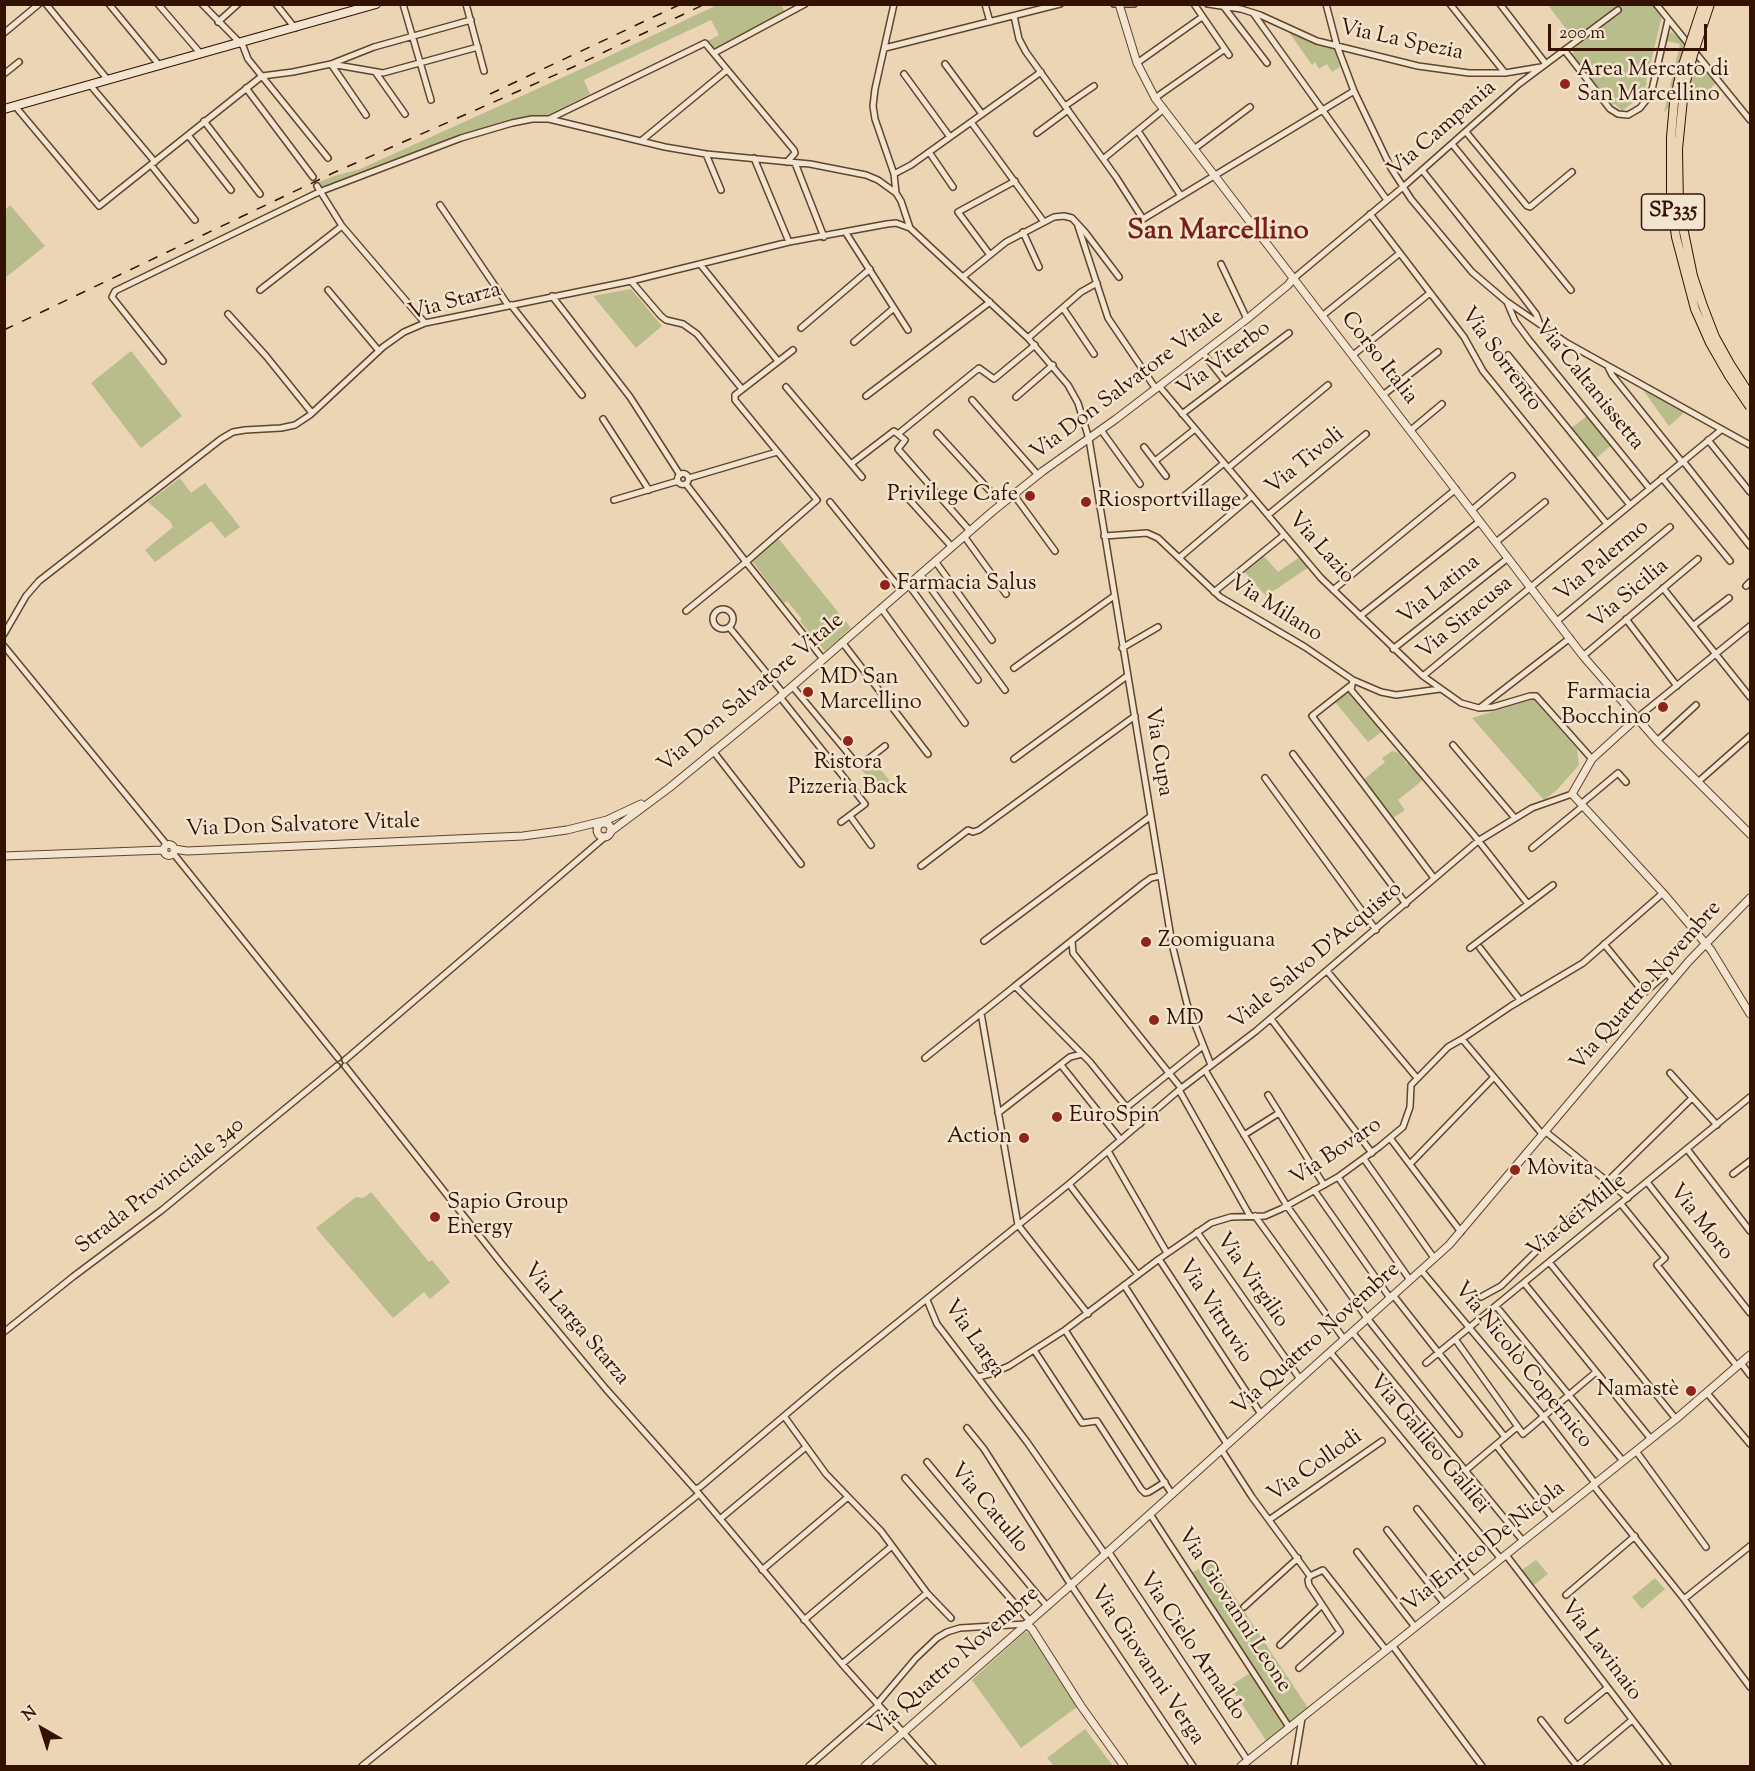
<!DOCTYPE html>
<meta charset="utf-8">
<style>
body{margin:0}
#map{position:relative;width:1755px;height:1771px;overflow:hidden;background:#ebd5b4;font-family:"Sorts Mill Goudy",serif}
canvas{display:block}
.frame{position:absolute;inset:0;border:6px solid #331202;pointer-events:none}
.north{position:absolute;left:12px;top:1699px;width:60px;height:60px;-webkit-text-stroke:4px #f2e4ce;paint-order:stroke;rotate:321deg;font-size:16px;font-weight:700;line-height:24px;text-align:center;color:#331202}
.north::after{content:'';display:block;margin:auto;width:21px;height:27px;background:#331202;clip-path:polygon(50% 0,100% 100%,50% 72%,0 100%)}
.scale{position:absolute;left:1548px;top:24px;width:159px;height:27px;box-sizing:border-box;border:3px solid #331202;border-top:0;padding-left:8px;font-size:18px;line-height:21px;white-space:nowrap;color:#331202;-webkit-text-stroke:4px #f2e4ce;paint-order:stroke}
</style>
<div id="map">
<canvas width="1755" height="1771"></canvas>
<div class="frame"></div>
<div class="north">N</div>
<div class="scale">200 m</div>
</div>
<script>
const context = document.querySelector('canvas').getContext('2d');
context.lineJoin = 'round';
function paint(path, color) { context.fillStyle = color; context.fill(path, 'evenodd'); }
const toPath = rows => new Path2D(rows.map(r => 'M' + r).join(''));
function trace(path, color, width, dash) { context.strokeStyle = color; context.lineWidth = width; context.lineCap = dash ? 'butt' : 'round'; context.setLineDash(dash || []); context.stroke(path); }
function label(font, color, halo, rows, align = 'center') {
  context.font = font + ' "Sorts Mill Goudy",serif'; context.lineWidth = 5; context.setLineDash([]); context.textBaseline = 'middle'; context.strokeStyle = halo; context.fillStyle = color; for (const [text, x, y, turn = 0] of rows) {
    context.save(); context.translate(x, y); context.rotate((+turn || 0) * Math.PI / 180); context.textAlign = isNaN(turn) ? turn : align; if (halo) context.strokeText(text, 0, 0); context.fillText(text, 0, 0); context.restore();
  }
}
paint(toPath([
 [717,5,781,5,786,13,716,51,708,41,719,35,711,20,584,80,590,94,544,117,525,117,460,135,365,172,324,187,320,185,319,182,334,176,360,169,590,65],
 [1548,5,1652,5,1662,16,1646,82,1647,84,1645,86,1647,92,1622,111,1615,104,1612,105,1572,54,1574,52,1572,50,1578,45],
 [1289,32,1334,49,1340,67,1332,72,1327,64,1319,69,1315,62,1312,65],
 [1671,32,1680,38,1716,83,1699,100,1689,90,1664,112,1680,44,1666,41,1668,34],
 [10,205,45,246,5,278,5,210],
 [631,289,662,326,636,348,593,296],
 [131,351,182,416,141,448,91,383],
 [1640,386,1685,412,1669,426],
 [1588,415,1612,445,1595,459,1570,429],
 [180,478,191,493,205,483,240,527,225,538,211,521,155,562,145,550,173,527,170,521,148,502],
 [778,538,851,628,825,651,800,621,802,619,787,601,784,603,752,561],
 [1263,555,1278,572,1300,557,1309,567,1266,596,1244,571],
 [1349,691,1383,731,1368,742,1335,702],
 [1533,699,1577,749,1579,765,1557,790,1544,800,1472,718],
 [1392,751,1399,753,1407,764,1410,762,1424,779,1398,800,1405,810,1393,818,1363,780,1385,762,1382,758],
 [874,761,893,785,881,795,862,770],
 [371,1192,429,1262,432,1260,450,1282,430,1299,424,1292,393,1318,316,1228,356,1197,363,1198],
 [1536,1560,1548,1574,1534,1585,1522,1570],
 [1211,1561,1308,1708,1290,1722,1254,1671,1192,1573],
 [1655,1578,1665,1589,1642,1609,1632,1597],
 [1025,1632,1031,1633,1077,1707,1021,1748,972,1680],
 [1250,1673,1285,1726,1267,1742,1230,1686],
 [1085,1729,1113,1766,1054,1766,1047,1758]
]), '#b9bd8c');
const minor = toPath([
 [46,4,108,80],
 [109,4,160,66],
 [158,4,201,54],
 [202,4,243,46,248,59,328,158],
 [276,4,295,28],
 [403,4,431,100],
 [466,4,484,71],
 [894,4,875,89,873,106,875,119,894,174,896,193],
 [985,4,990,22],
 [1114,4,1134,4],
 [1194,4,1229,55],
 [1208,4,1241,9,1260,15,1317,41,1418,66,1469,73,1505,73,1541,67],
 [1326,4,1337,46,1354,91,1391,168,1411,199,1472,272,1506,301,1567,343,1750,445],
 [1450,4,1505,73],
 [1500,4,1546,64],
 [1656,4,1750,120],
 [1224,7,1267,63],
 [1253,13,1387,200],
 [1014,16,1019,39,1026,52,1116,177,1143,219,1354,91],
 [218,22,238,4],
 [4,33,39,4],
 [885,48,1060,4],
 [1565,51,1610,109,1618,114,1628,115,1640,108,1651,94,1668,20],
 [714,53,805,4],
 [1137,63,1202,17],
 [945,64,982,114],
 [376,73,405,114],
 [4,74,19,62],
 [904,74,950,137],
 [91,86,155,162],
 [246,88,313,177],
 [1155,98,1225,49],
 [15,106,99,206,262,76,293,72,331,64,383,73,478,47],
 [1065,106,1094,86],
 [366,115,331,64,374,47,471,20],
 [549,119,705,43,794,150,795,153,787,162],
 [204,121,260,194],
 [971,122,1044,222],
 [1138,131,1181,196],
 [1466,132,1527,206,1530,207,1572,172],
 [1037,133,1068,110],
 [188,135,231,190],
 [641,141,727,70],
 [1452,144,1571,290],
 [1194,149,1250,107],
 [929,152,953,187],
 [706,154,721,190],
 [754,158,789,242],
 [1103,159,1164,109],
 [795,163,824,237],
 [151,165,195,220],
 [1422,170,1520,293,1536,314,1539,322],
 [894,174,911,165,1041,72],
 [317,186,342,226,425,323],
 [440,205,508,305],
 [1370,214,1464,337,1483,371,1607,524],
 [1078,226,1108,318,1156,389],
 [1023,232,1039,267],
 [846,233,908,330],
 [990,255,958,212,1015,181],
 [700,264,778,361],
 [1221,264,1247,319],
 [964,276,1006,242,1054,217,1064,216,1072,218,1085,232,1119,277],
 [1293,279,1403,187,1519,84,1618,10],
 [631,281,661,316,666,320,683,324,697,334,742,389],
 [260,290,342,226],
 [328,290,379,351],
 [552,296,630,397,680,475],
 [1507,302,1515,321,1529,340,1650,489],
 [511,305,582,395],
 [1063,308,1094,354],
 [228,314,266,356,312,413],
 [1322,316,1400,253],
 [801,328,870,269],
 [1028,338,1081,292,1097,283],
 [854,342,894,308],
 [793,350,735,395,735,400,817,500,746,562,823,659],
 [1203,353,1225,381],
 [1353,355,1430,293],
 [1508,355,1630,505],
 [163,361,112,297,115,291,319,192,461,138,512,123,532,119,549,119,665,147,706,154,810,164,866,175,878,180,896,193,901,201,910,228,1028,338,1068,385,1078,403,1089,439,1172,944,1187,1004,1211,1065],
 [1608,367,1612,375,1682,462],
 [1159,386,1321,578,1423,676,1461,703,1479,708,1493,707,1530,696,1536,696,1592,759],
 [786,387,862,477],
 [1383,395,1438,352],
 [866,396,990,302],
 [1016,397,1053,365],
 [972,400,1038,475],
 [1182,414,1289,333],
 [603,419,649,490],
 [1101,430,1140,484],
 [1411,430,1442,404],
 [937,433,1002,504],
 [898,434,979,368,994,379,1035,345],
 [1708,440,1750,492],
 [1144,447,1166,476],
 [1155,461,1195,429],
 [1683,461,1750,546],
 [851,464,894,431,905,440,898,449,970,531],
 [1228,468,1328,385],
 '677.5 479a5.5 5.5 0 1 1 11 0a5.5 5.5 0 1 1-11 0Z',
 [689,478,777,452],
 [1662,478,1730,561],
 [686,484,746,562,686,611],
 [1014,495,1055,551],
 [906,496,952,547],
 [1183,497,1224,463],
 [614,500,678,481],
 [830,502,901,590],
 [1472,510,1512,476],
 [1268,515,1366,434],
 [964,536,1006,594],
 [1104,536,1147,533,1158,538,1220,597,1305,647,1353,680,1381,692,1396,695,1440,689],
 [1496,542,1545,502],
 [1179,558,1252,496],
 [935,561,992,640],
 [920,574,1005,690],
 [908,584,978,680],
 [1746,586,1750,582],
 [1663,588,1750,697],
 [1333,590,1456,489],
 [1214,592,1284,535],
 [881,608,965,723],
 '713 619a10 10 0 1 1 20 0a10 10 0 1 1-20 0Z',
 [1360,616,1480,521],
 [1626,619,1677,686],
 [1557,621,1670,527],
 [1694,625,1729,598],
 [729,627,783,693],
 [4,634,26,596,39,581,221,439,233,432,245,430,281,428,295,425,310,415,383,347,404,332,425,323,631,281,789,242,887,224,896,223,910,228],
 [842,642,928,754],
 [4,646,167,845],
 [1122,648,1158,627],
 [1393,649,1508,558],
 [1583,656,1698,559],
 [1014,668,1114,596],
 [1423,676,1721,430],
 [1353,680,1351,690,1474,835,1528,904],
 [792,686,857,764,862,764,885,746],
 [1350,686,1312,716,1434,878],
 [780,697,865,804,841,822],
 [1481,707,1570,638],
 [1637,718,1750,626],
 [1657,741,1696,705],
 [1453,745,1514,817],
 [713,751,801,864],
 [1293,754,1406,904],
 [1014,759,1127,676],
 [1265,778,1376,930],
 [1699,781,1750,736],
 [1581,804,1618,773,1626,782],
 [850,816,871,845],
 [1532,848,1583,806],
 [173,853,338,1058],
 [921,866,968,830,973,832,979,830,1135,716],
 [984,941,1151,816],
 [1072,941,1073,953,1181,1088],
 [1604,944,1644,993,1667,973,1673,981],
 [1470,948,1553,885],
 [1480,948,1520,1000],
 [1327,971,1417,1078],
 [981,1013,1018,1225,1088,1314],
 [1271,1019,1372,1153],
 [1462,1039,1543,1135],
 [925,1058,1015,986],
 [345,1060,606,836],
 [1061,1065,1121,1140],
 [345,1066,501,1263,606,1389,695,1489,842,1664,933,1766],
 [1205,1070,1287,1206,1367,1318,1459,1434],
 [1670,1073,1717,1125],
 [1179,1090,1250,1216],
 [1268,1095,1324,1185],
 [1127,1107,1203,1046],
 [998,1113,1070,1057,1082,1054],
 [1140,1124,1090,1062,1015,986,1144,883,1151,878,1160,876],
 [1546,1132,1628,1198],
 [1244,1135,1279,1113],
 [1390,1138,1461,1232],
 [1687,1149,1750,1231],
 [1108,1151,1167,1253],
 [1364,1159,1434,1258],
 [1410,1164,1494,1077],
 [1733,1174,1750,1161],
 [1338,1177,1410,1280],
 [1647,1182,1750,1313],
 [1069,1184,1138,1275],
 [1314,1190,1390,1298],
 [1621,1204,1665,1258,1657,1265,1737,1366],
 [1255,1216,1344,1339],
 [1197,1232,1300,1379],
 [1159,1259,1261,1414],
 [1549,1262,1676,1419],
 [1421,1270,1544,1417,1595,1483],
 [1524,1283,1651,1439],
 [1124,1285,1227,1444],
 [1393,1295,1505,1437],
 [1481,1297,1501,1286,1692,1098],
 [927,1300,937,1324,1027,1442,1105,1554],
 [1496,1306,1623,1461],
 [1065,1330,1172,1494],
 [4,1332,74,1276,162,1210,337,1066],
 [1352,1332,1523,1541],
 [1455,1339,1523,1434,1596,1372],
 [1034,1350,1082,1423,1097,1421,1141,1489,1145,1493,1149,1492,1165,1482],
 [1330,1352,1501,1559],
 [1426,1363,1750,1097],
 [1741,1363,1750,1375],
 [978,1377,990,1374,1009,1366,1065,1330,1159,1259,1211,1223,1231,1217,1265,1216,1281,1209,1338,1177,1379,1147,1403,1127,1410,1107,1411,1085,1448,1047,1462,1039,1511,1006,1583,963,1663,893],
 [1707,1393,1750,1444],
 [784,1416,826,1474,881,1531,927,1593,951,1618],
 [967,1428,984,1449,1071,1585,1193,1766],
 [1496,1445,1552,1517],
 [1221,1449,1252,1497,1310,1576,1308,1580,1309,1585,1340,1632,1299,1668],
 [1636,1451,1706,1547],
 [927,1462,1047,1606],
 [1466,1470,1517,1427],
 [905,1478,1030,1621],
 [1593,1485,1684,1599,1750,1687],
 [695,1489,700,1487,835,1373,1069,1184,1179,1090,1256,1031,1478,841,1532,808,1572,794],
 [1417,1509,1473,1579],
 [1150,1514,1289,1727],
 [720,1519,806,1447],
 [1269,1520,1382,1441],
 [1387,1530,1444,1603],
 [1108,1551,1248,1761],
 [1357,1552,1415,1627],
 [1506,1555,1668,1766],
 [762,1570,848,1497],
 [1310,1576,1323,1570,1386,1650],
 [1566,1595,1635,1536],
 [1684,1599,1750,1546],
 [1244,1607,1298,1558],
 [804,1620,892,1546],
 [1280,1645,1322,1605],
 [1392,1645,1482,1766],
 [842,1664,927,1593],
 [877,1704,916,1658,937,1638,947,1632,960,1628,1026,1624],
 [1541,1720,1577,1766],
 [1568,1720,1607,1688],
 [362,1766,699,1494],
 [809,1766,879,1705],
 [1294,1766,1302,1718],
 [1577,1766,1632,1720]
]);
const tertiary = toPath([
 [1119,4,1137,63,1155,98,1583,656,1657,741,1750,834],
 [1637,718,1592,759,1572,794,1663,893,1711,950,1750,1014],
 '597 830a7 7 0 1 1 14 0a7 7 0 1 1-14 0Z',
 [610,832,669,788,780,697,993,511,1043,471,1116,419,1247,319,1288,285,1293,279],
 '163.5 850a5.5 5.5 0 1 1 11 0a5.5 5.5 0 1 1-11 0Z',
 [174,849,187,851,523,836,567,830,607,820,641,804],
 [4,856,164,850],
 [1026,1624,1032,1629,1081,1706,1124,1766],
 [865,1766,1071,1585,1449,1245,1689,961,1750,898],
 [1241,1766,1676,1419,1750,1355]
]);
const secondary = toPath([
 [4,109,376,4]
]);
trace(minor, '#61432e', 8);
trace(tertiary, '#61432e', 9);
trace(secondary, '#331202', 10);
trace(minor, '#f2e4ce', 5);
trace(tertiary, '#f2e4ce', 7);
trace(secondary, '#f2e4ce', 8);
trace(toPath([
 [490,94,681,4],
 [4,330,333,173,573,67,705,4]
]), '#331202', 1.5, [10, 10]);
const trunkBridge = toPath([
 [1703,4,1680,74,1674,103,1671,137,1671,200,1676,237,1695,309,1710,343,1729,376,1750,407],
 [1710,4,1693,55,1684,89,1678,149,1679,208,1693,276,1703,306,1715,337,1730,364,1750,395]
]);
trace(trunkBridge, '#331202', 10, []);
trace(trunkBridge, '#ebd5b4', 8);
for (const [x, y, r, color] of [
 [1565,84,6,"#8f2418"],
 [1030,496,6,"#8f2418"],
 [1086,502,6,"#8f2418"],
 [885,585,6,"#8f2418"],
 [808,692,6,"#8f2418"],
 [1663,707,6,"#8f2418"],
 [848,741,6,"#8f2418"],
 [1146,942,6,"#8f2418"],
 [1154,1020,6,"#8f2418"],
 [1057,1117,6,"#8f2418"],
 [1024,1138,6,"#8f2418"],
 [1515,1170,6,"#8f2418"],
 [435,1217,6,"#8f2418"],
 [1691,1391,6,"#8f2418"]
]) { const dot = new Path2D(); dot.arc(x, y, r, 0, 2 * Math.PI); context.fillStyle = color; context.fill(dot); trace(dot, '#f2e4ce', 2); }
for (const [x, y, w] of [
 [1673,212,63]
]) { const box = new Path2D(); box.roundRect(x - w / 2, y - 18, w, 36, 4.5); context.fillStyle = '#f2e4ce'; context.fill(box); trace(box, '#331202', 1.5); }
label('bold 21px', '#331202', null, [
 ["SP335",1673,212]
]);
label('22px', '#331202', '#f2e4ce', [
 ["Via La Spezia",1401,42,12],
 ["Via Campania",1443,130,-41],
 ["Via Starza",455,303,-15],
 ["Corso Italia",1378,359,52],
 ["Via Viterbo",1225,360,-37],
 ["Via Sorrento",1500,360,54],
 ["Via Don Salvatore Vitale",1128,386,-37],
 ["Via Caltanissetta",1588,386,51],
 ["Via Tivoli",1306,462,-39],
 ["Via Lazio",1320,549,48],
 ["Via Palermo",1603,562,-40],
 ["Via Latina",1440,591,-39],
 ["Via Sicilia",1630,595,-40],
 ["Via Milano",1275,610,32],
 ["Via Siracusa",1466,619,-40],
 ["Via Don Salvatore Vitale",752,694,-40],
 ["Via Cupa",1157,752,81],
 ["Via Don Salvatore Vitale",303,827,-2],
 ["Viale Salvo D'Acquisto",1317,957,-40],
 ["Via Quattro Novembre",1647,987,-49],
 ["Via Bovaro",1337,1153,-34],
 ["Strada Provinciale 340",161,1187,-38],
 ["Via dei Mille",1578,1217,-39],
 ["Via Moro",1700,1223,52],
 ["Via Virgilio",1251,1281,55],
 ["Via Vitruvio",1214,1312,57],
 ["Via Larga Starza",575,1325,50],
 ["Via Larga",973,1340,55],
 ["Via Quattro Novembre",1317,1340,-42],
 ["Via Nicolò Copernico",1522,1366,51],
 ["Via Galileo Galilei",1428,1445,50],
 ["Via Collodi",1316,1467,-35],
 ["Via Catullo",988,1509,50],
 ["Via Enrico De Nicola",1485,1548,-38],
 ["Via Giovanni Leone",1233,1611,57],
 ["Via Cielo Arnaldo",1191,1647,56],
 ["Via Lavinaio",1600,1651,53],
 ["Via Quattro Novembre",955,1663,-41],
 ["Via Giovanni Verga",1146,1666,56]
]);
label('22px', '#331202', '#f2e4ce', [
 ["Area Mercato di",1577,71],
 ["San Marcellino",1577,96],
 ["Privilege Cafe",1018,496,"right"],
 ["Riosportvillage",1098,502],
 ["Farmacia Salus",897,585],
 ["MD San",820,679],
 ["Marcellino",820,704],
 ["Farmacia",1651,694,"right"],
 ["Bocchino",1651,719,"right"],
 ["Ristora",848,764,"center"],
 ["Pizzeria Back",848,789,"center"],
 ["Zoomiguana",1158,942],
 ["MD",1166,1020],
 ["EuroSpin",1069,1117],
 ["Action",1012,1138,"right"],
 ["Mòvita",1527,1170],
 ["Sapio Group",447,1204],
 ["Energy",447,1229],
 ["Namastè",1679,1391,"right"]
], 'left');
label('bold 28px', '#7a1f14', '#f2e4ce', [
 ["San Marcellino",1218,233]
]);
</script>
